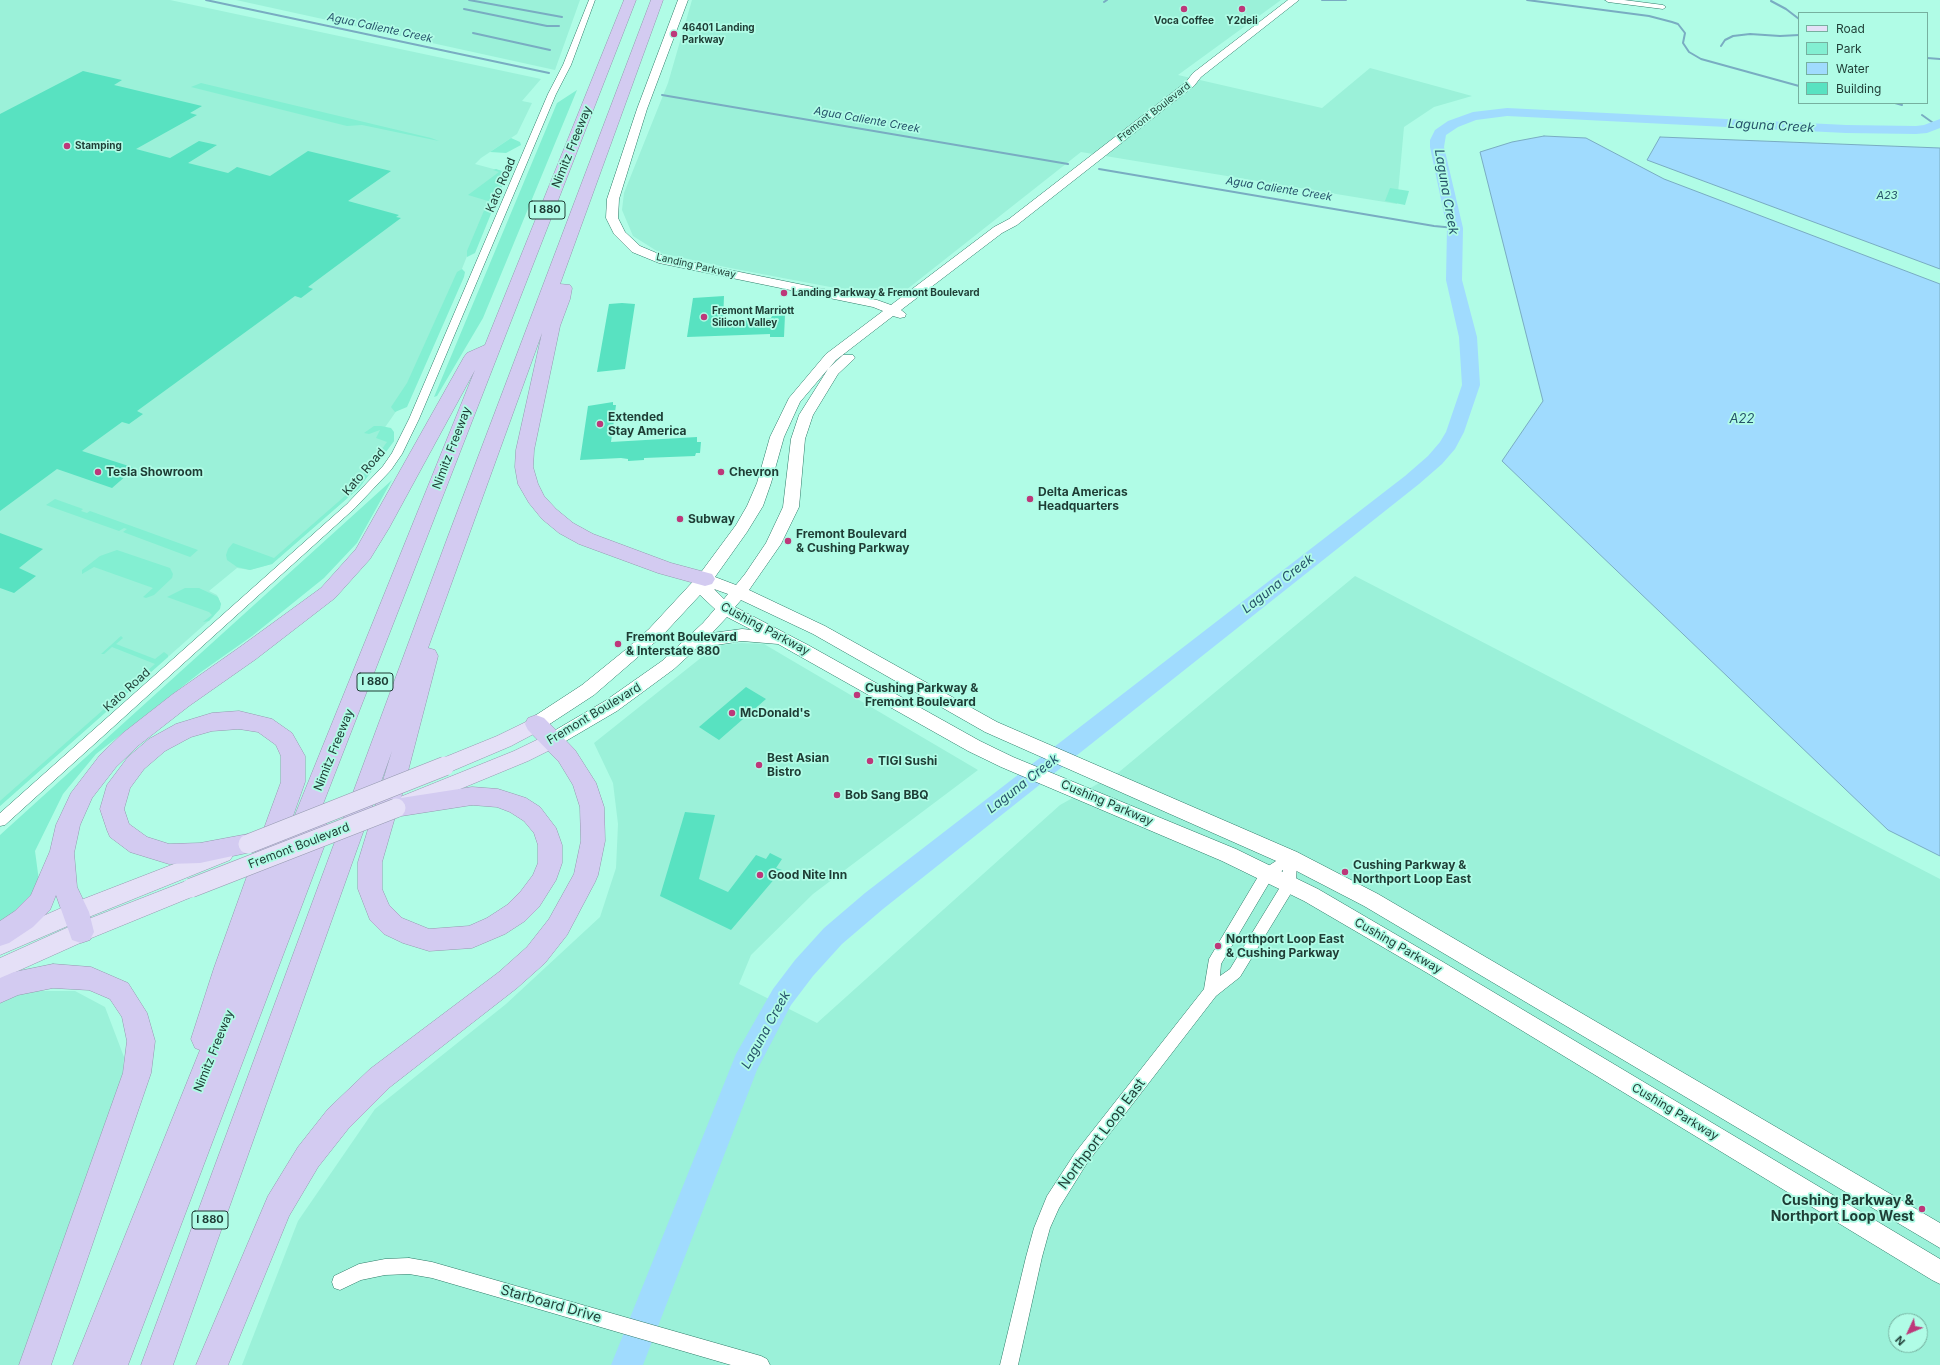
<!DOCTYPE html>
<style>
body{margin:0}
#map{position:relative;width:1940px;height:1365px;overflow:hidden;background:#b0fce6;font-family:Inter,sans-serif}
canvas{display:block}
.legend{position:absolute;left:1798px;top:12px;width:130px;height:92px;box-sizing:border-box;background:#b0fce6;border:1px solid #76b09f;margin:0;padding:5px 7px;list-style:none;font-size:12px;color:#1e3d35}
.legend li{display:flex;align-items:center;gap:8px;height:20px}
.legend b{width:20px;border:1px solid #76b09f}
.north{position:absolute;left:1888px;top:1313px;width:40px;height:40px;box-sizing:border-box;background:#b0fce6;border:1px solid #76b09f;border-radius:50%;rotate:226deg;font-size:11px;font-weight:700;line-height:16px;text-align:center;color:#1e3d35}
.north::after{content:'';display:block;margin:auto;width:14px;height:18px;background:#bd387a;clip-path:polygon(50% 0,100% 100%,50% 72%,0 100%)}
</style>
<div id="map">
<canvas width="1940" height="1365"></canvas>
<ul class="legend">
<li><b style="height:5px;background:#e5e0f7"></b>Road</li>
<li><b style="height:11px;background:#83efd2"></b>Park</li>
<li><b style="height:11px;background:#a0dbfe"></b>Water</li>
<li><b style="height:11px;background:#58e2c1"></b>Building</li>
</ul>
<div class="north">N</div>
</div>
<script>
const context = document.querySelector('canvas').getContext('2d');
context.lineJoin = 'round';
function paint(path, color) { context.fillStyle = color; context.fill(path, 'evenodd'); }
const toPath = rows => new Path2D(rows.map(r => 'M' + r).join(''));
function trace(path, color, width, dash) { context.strokeStyle = color; context.lineWidth = width; context.lineCap = dash ? 'butt' : 'round'; context.setLineDash(dash || []); context.stroke(path); }
function label(font, color, halo, rows, align = 'center') {
  context.font = font + ' Inter,sans-serif'; context.lineWidth = 3.5; context.setLineDash([]); context.textBaseline = 'middle'; context.strokeStyle = halo; context.fillStyle = color; for (const [text, x, y, turn = 0] of rows) {
    context.save(); context.translate(x, y); context.rotate((+turn || 0) * Math.PI / 180); context.textAlign = isNaN(turn) ? turn : align; if (halo) context.strokeText(text, 0, 0); context.fillText(text, 0, 0); context.restore();
  }
}
paint(toPath([
 [0,0,170,0,541,79,522,101,532,103,517,134,481,158,475,164,501,171,410,399,404,400,379,436,394,441,359,488,272,564,250,570,237,568,209,591,217,595,221,604,213,617,0,806],
 [236,0,580,0,555,70],
 [692,0,1281,0,1178,75,1322,108,1370,68,1472,96,1434,107,1404,127,1397,204,1081,152,901,294,883,297,730,268,660,253,633,236,622,210,624,193,668,83],
 [1355,576,1940,879,1940,1365,242,1365,298,1221,375,1109,506,1004,600,917,616,868,618,824,613,783,594,743,707,653,722,645,741,643,764,644,978,770,813,894,751,955,739,984,817,1023,1060,805,1119,772],
 [1896,1321,1920,1321,1920,1345,1896,1345],
 [28,991,75,991,105,1007,124,1057,122,1085,24,1365,0,1365,0,1000]
]), '#9bf1d9');
paint(toPath([
 [201,83,431,138,439,141,362,125,347,126,191,87],
 [577,90,483,318,437,396,434,397,557,103],
 [511,138,520,142,521,145,506,153,490,152],
 [496,169,505,172,506,177,475,253,467,257,467,251,488,201,468,195,499,172,493,170],
 [1390,188,1409,191,1405,205,1385,201],
 [462,269,465,272,464,277,407,407,395,412,391,407,407,383,457,272],
 [374,426,381,426,391,428,394,432,394,441,359,488,272,564,250,570,237,567,227,560,226,555,228,549,233,543,274,558,353,489,387,442,376,438,380,430,369,434,364,433],
 [392,480,357,543,324,578,252,636,201,672,96,754,63,794,35,851,39,881,32,898,0,924,0,835],
 [55,499,83,509,81,511,87,513,90,511,198,550,190,557,123,532,127,529,124,528,119,531,46,505],
 [117,550,170,568,173,574,172,578,154,595,146,598,143,597,153,588,94,567,82,574,82,570,100,556],
 [185,588,199,588,218,597,221,604,220,609,209,621,203,622,212,615,209,612,167,597],
 [121,636,123,638,116,644,155,659,164,652,168,655,168,657,0,806,0,801,155,664,112,647,104,654,101,654]
]), '#83efd2');
const water = toPath([
 [1544,136,1586,138,1664,179,1940,284,1940,856,1888,830,1502,461,1543,401,1480,152,1512,142,1544,136],
 [1660,137,1940,148,1940,269,1647,160,1660,137]
]);
paint(water, '#a0dbfe');
trace(water, '#79acc2', 1);
trace(toPath([
 [206,0,549,73],
 [469,0,562,17],
 [1322,0,1346,0],
 [1527,0,1649,16,1672,22,1678,24,1685,33,1683,43,1689,52,1701,59,1799,86],
 [1771,1,1786,9,1799,19],
 [1104,2,1107,0],
 [464,9,547,26,559,26],
 [473,33,550,50],
 [1721,46,1725,40,1733,36,1750,34,1780,36,1799,35],
 [1927,58,1940,59],
 [662,95,1068,164],
 [1895,103,1902,105],
 [1922,115,1936,125],
 [1099,169,1434,226,1455,228]
]), '#79acc2', 2);
paint(toPath([
 [1507,108,1846,125,1916,126,1924,125,1940,119,1940,128,1927,133,1916,134,1846,133,1507,116,1476,120,1458,127,1446,135,1444,147,1463,228,1462,280,1477,337,1480,385,1464,432,1455,449,1442,464,1419,484,883,909,842,944,813,976,791,1005,757,1070,643,1365,611,1365,736,1054,773,989,795,960,824,928,865,893,1405,476,1428,456,1440,442,1446,432,1462,385,1459,337,1446,280,1447,228,1430,147,1430,140,1435,130,1448,121,1473,112,1507,108]
]), '#a0dbfe');
paint(toPath([
 [83,71,122,80,114,85,202,106,190,113,197,115,136,149,170,158,199,141,217,145,188,163,228,173,237,167,270,176,308,151,391,171,348,201,399,215,396,217,401,218,308,287,313,289,301,298,295,296,137,411,143,414,129,424,122,422,82,451,135,468,112,488,57,469,0,511,0,114],
 [724,296,723,321,771,318,772,316,785,315,784,337,770,337,770,334,687,337,693,298],
 [622,303,635,304,625,369,597,372,609,304],
 [613,402,613,405,616,405,611,442,697,437,697,442,701,442,700,453,696,453,695,456,644,458,644,460,628,461,628,459,621,458,580,460,588,406],
 [0,533,43,549,19,568,36,576,14,593,0,588],
 [746,687,766,699,719,740,699,727],
 [685,812,715,815,699,879,728,892,756,855,766,859,770,853,782,859,776,868,782,870,731,930,660,896]
]), '#58e2c1');
const street = toPath([
 [589,0,595,0,571,65,556,94,419,419,402,454,391,470,355,508,5,825,0,826,0,813,347,504,383,466,392,453,409,419,548,94,563,65,589,0],
 [1605,0,1624,0,1663,5,1666,7,1663,9,1608,2,1605,0],
 [1290,852,1295,854,1297,858,1296,885,1240,977,1216,996,1087,1163,1059,1208,1050,1228,1042,1257,1018,1365,1000,1365,1026,1257,1034,1228,1047,1196,1075,1153,1204,989,1209,959,1262,870,1290,852],
 [1283,870,1282,884,1230,969,1220,976,1221,964,1272,878,1283,870],
 [409,1258,432,1262,761,1356,767,1359,770,1365,731,1365,432,1278,409,1274,385,1275,361,1280,340,1290,334,1288,332,1282,334,1276,359,1264,385,1259,409,1258]
]);
const secondary = toPath([
 [678,0,688,0,647,109,619,199,618,218,625,232,640,246,666,257,877,300,891,305,994,227,1009,219,1186,82,1193,73,1288,0,1299,0,1201,77,1194,86,1017,225,1002,233,901,310,906,314,905,317,900,318,893,316,836,360,829,368,843,355,853,355,855,358,838,374,813,415,805,439,799,507,781,544,749,590,825,626,997,722,1297,852,1378,894,1940,1223,1940,1248,1364,906,1283,864,985,732,813,634,741,600,735,607,808,645,980,741,1013,757,1236,849,1318,889,1443,962,1940,1259,1940,1284,1932,1280,1429,974,1304,901,1222,861,1001,767,968,751,778,644,742,641,697,648,674,669,617,711,559,745,553,747,547,745,544,740,547,735,605,701,662,661,703,623,715,609,700,595,661,637,594,695,542,729,536,731,530,729,527,724,530,719,582,685,624,651,649,629,699,575,736,525,747,506,757,483,770,437,789,398,826,354,883,311,873,307,659,263,632,252,614,234,606,218,607,199,637,109,678,0],
 [828,369,799,415,791,439,783,507,766,543,745,574,736,585,715,577,747,532,763,506,771,483,784,437,800,402,828,369],
 [714,589,728,594,724,599,714,589],
 [727,617,752,630,742,629,712,633,727,617]
]);
const primary = toPath([
 [536,717,543,719,546,724,543,729,511,746,445,774,438,772,435,766,438,760,497,736,536,717],
 [553,732,560,735,563,740,560,745,528,761,407,811,400,809,397,803,400,797,514,751,553,732],
 [223,845,230,848,234,854,230,860,84,919,0,955,0,935,68,905,223,845],
 [191,879,199,882,202,888,199,894,89,939,0,979,0,958,73,925,191,879]
]);
const highway = toPath([
 [624,0,636,0,316,822,327,824,330,831,128,1365,73,1365,200,1050,195,1048,191,1039,214,968,256,851,200,863,169,864,130,852,110,837,107,830,100,809,107,785,128,757,149,739,176,724,212,713,239,711,272,719,292,733,305,756,305,782,282,847,475,370,389,528,370,559,335,598,256,659,189,706,139,745,116,767,92,798,80,825,74,853,77,887,89,912,94,932,90,940,81,943,72,940,56,895,50,910,33,927,9,943,0,946,0,921,15,911,31,895,50,851,56,825,71,793,100,755,123,733,173,694,240,647,321,588,356,549,464,357,467,353,485,345,624,0],
 [239,729,258,732,276,745,281,756,281,782,259,842,257,837,248,834,200,843,169,844,147,837,129,824,124,809,130,788,144,769,165,751,191,737,212,731,239,729],
 [651,0,663,0,560,284,570,285,572,288,570,299,560,326,534,450,533,467,538,484,544,496,556,509,573,523,593,534,671,563,712,574,715,579,712,584,705,586,658,573,579,544,559,533,542,519,529,503,518,484,515,467,516,450,542,333,428,648,435,650,438,656,401,798,472,787,498,789,526,798,540,807,556,828,562,845,562,863,556,880,539,907,525,921,505,934,472,948,429,951,403,943,384,934,370,920,358,889,358,862,392,751,173,1365,141,1365,447,539,651,0],
 [472,805,497,807,510,812,524,821,534,833,538,845,538,863,533,875,521,891,507,905,487,918,469,926,429,929,402,918,389,905,382,889,382,862,395,817,472,805],
 [536,715,544,718,575,750,596,783,604,807,605,841,598,875,595,882,567,935,545,963,517,988,390,1087,348,1129,318,1167,289,1216,228,1365,196,1365,268,1196,298,1147,328,1109,370,1069,499,972,527,947,549,919,574,874,581,841,580,807,573,785,559,762,528,730,525,724,528,718,536,715],
 [53,964,91,967,128,983,147,1013,155,1041,151,1073,51,1365,19,1365,123,1073,127,1041,122,1017,110,999,89,990,53,988,18,995,0,1003,0,978,14,972,53,964]
]);
trace(street, '#2e7b68', 1);
trace(secondary, '#2e7b68', 1);
trace(primary, '#9499af', 1);
trace(highway, '#9499af', 1);
paint(street, '#fff');
paint(secondary, '#fff');
paint(primary, '#e5e0f7');
paint(highway, '#d3cbf1');
const primaryBridge = toPath([
 [248,844,445,766],
 [191,888,396,808]
]);
trace(primaryBridge, '#9499af', 20, []);
trace(primaryBridge, '#e5e0f7', 19);
for (const [x, y, r, color] of [
 [1184,9,4,"#bd387a"],
 [1242,9,4,"#bd387a"],
 [674,34,4,"#bd387a"],
 [67,146,4,"#bd387a"],
 [784,293,4,"#bd387a"],
 [704,317,4,"#bd387a"],
 [600,424,4,"#bd387a"],
 [98,472,4,"#bd387a"],
 [721,472,4,"#bd387a"],
 [1030,499,4,"#bd387a"],
 [680,519,4,"#bd387a"],
 [788,541,4,"#bd387a"],
 [618,644,4,"#bd387a"],
 [857,695,4,"#bd387a"],
 [732,713,4,"#bd387a"],
 [870,761,4,"#bd387a"],
 [759,765,4,"#bd387a"],
 [837,795,4,"#bd387a"],
 [1345,872,4,"#bd387a"],
 [760,875,4,"#bd387a"],
 [1218,946,4,"#bd387a"],
 [1922,1209,4,"#bd387a"]
]) { const dot = new Path2D(); dot.arc(x, y, r, 0, 2 * Math.PI); context.fillStyle = color; context.fill(dot); trace(dot, '#b0fce6', 1.5); }
label('bold 10px', '#1e3d35', '#b0fce6', [
 ["Voca Coffee",1184,21,"center"],
 ["Y2deli",1242,21,"center"],
 ["46401 Landing",682,28],
 ["Parkway",682,40],
 ["Stamping",75,146],
 ["Landing Parkway & Fremont Boulevard",792,293],
 ["Fremont Marriott",712,311],
 ["Silicon Valley",712,323]
], 'left');
label('10px', '#1e3d35', '#b0fce6', [
 ["Fremont Boulevard",1154,112,-38],
 ["Landing Parkway",696,266,13]
]);
label('italic 11px', '#26536b', '#b0fce6', [
 ["Agua Caliente Creek",380,28,12],
 ["Agua Caliente Creek",867,120,10],
 ["Agua Caliente Creek",1279,189,9],
 ["A23",1887,196]
]);
for (const [x, y, w] of [
 [547,210,36],
 [375,682,36],
 [210,1220,36]
]) { const box = new Path2D(); box.roundRect(x - w / 2, y - 9, w, 18, 3); context.fillStyle = '#b0fce6'; context.fill(box); trace(box, '#1e3d35', 1); }
label('bold 11px', '#1e3d35', null, [
 ["I 880",547,210],
 ["I 880",375,682],
 ["I 880",210,1220]
]);
label('12px', '#1e3d35', '#b0fce6', [
 ["Nimitz Freeway",572,147,-68],
 ["Kato Road",501,185,-67],
 ["Nimitz Freeway",452,448,-69],
 ["Kato Road",364,472,-49],
 ["Cushing Parkway",765,629,28],
 ["Kato Road",127,690,-42],
 ["Fremont Boulevard",594,714,-31],
 ["Nimitz Freeway",334,750,-68],
 ["Cushing Parkway",1107,803,23],
 ["Fremont Boulevard",299,846,-21],
 ["Cushing Parkway",1398,946,30],
 ["Nimitz Freeway",214,1051,-68],
 ["Cushing Parkway",1675,1112,31]
]);
label('bold 12px', '#1e3d35', '#b0fce6', [
 ["Extended",608,417],
 ["Stay America",608,431],
 ["Tesla Showroom",106,472],
 ["Chevron",729,472],
 ["Delta Americas",1038,492],
 ["Headquarters",1038,506],
 ["Subway",688,519],
 ["Fremont Boulevard",796,534],
 ["& Cushing Parkway",796,548],
 ["Fremont Boulevard",626,637],
 ["& Interstate 880",626,651],
 ["Cushing Parkway &",865,688],
 ["Fremont Boulevard",865,702],
 ["McDonald's",740,713],
 ["Best Asian",767,758],
 ["Bistro",767,772],
 ["TIGI Sushi",878,761],
 ["Bob Sang BBQ",845,795],
 ["Cushing Parkway &",1353,865],
 ["Northport Loop East",1353,879],
 ["Good Nite Inn",768,875],
 ["Northport Loop East",1226,939],
 ["& Cushing Parkway",1226,953]
], 'left');
label('italic 13px', '#26536b', '#b0fce6', [
 ["Laguna Creek",1771,126,3],
 ["Laguna Creek",1446,192,80],
 ["A22",1742,419],
 ["Laguna Creek",1278,584,-38],
 ["Laguna Creek",1023,784,-38],
 ["Laguna Creek",766,1030,-61]
]);
label('14px', '#1e3d35', '#b0fce6', [
 ["Northport Loop East",1102,1134,-53],
 ["Starboard Drive",551,1304,16]
]);
label('bold 14px', '#1e3d35', '#b0fce6', [
 ["Cushing Parkway &",1914,1201],
 ["Northport Loop West",1914,1217]
], 'right');
</script>
